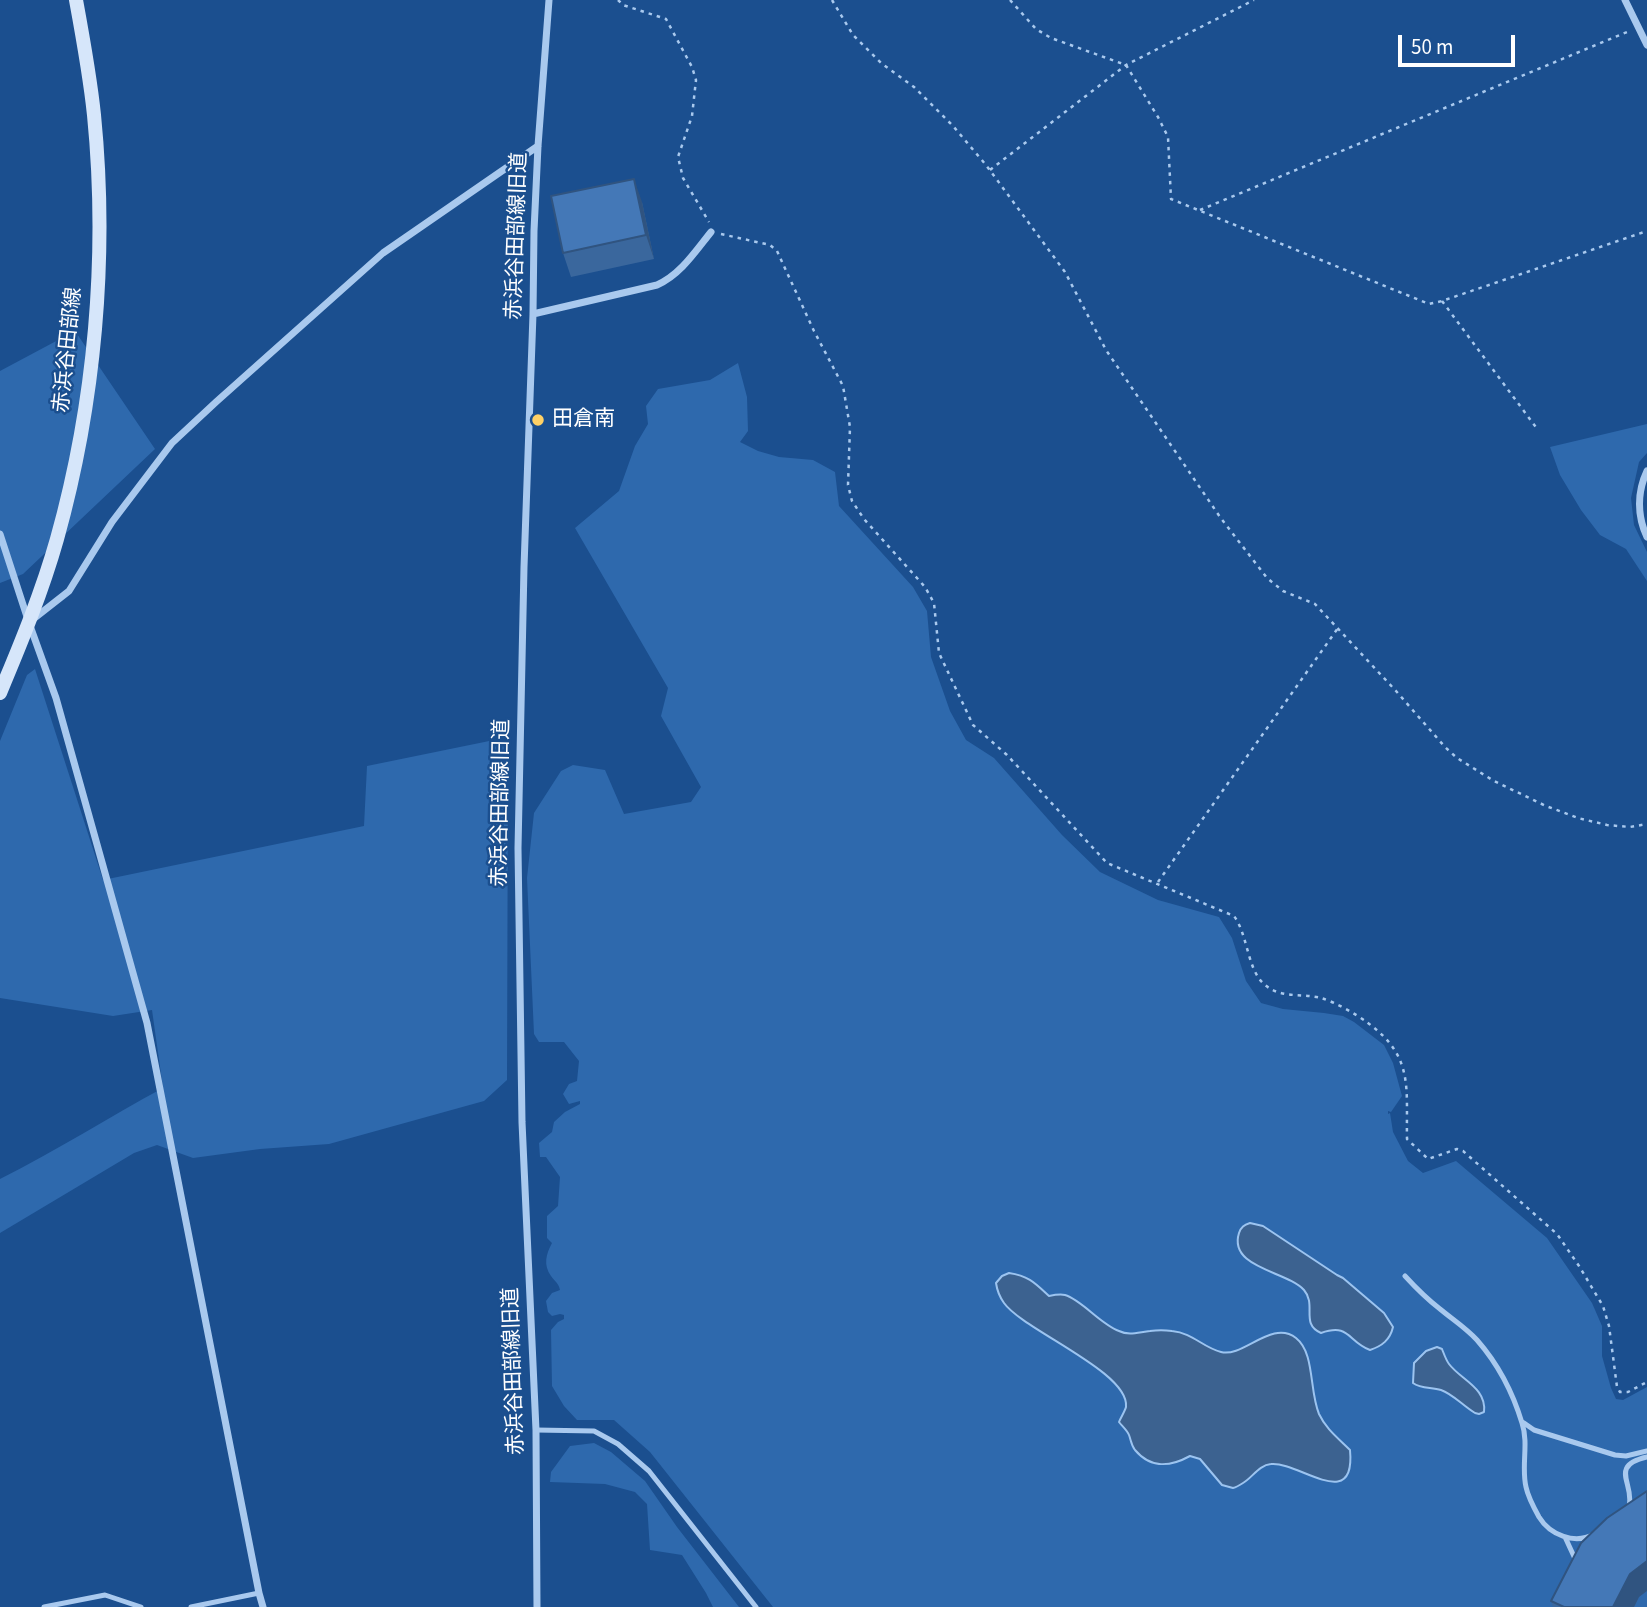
<!DOCTYPE html>
<meta charset="utf-8">
<style>
body{margin:0}
#map{position:relative;width:1647px;height:1607px;overflow:hidden;background:#1b4f8f;font-family:"Source Sans 3",sans-serif}
canvas{display:block}
.scale{position:absolute;left:1398px;top:35px;width:117px;height:32px;box-sizing:border-box;border:4px solid #fff;border-top:0;padding-left:9px;font-size:21px;line-height:24px;white-space:nowrap;color:#fff;-webkit-text-stroke:5px #1b4f8f;paint-order:stroke}
</style>
<div id="map">
<canvas width="1647" height="1607"></canvas>
<div class="scale">50 m</div>
</div>
<script>
const ctx = document.querySelector('canvas').getContext('2d');
ctx.lineJoin = 'round';
function fillPath(path, color) {
  ctx.fillStyle = color;
  ctx.fill(path, 'evenodd');
}
function trace(path, color, width, dash) {
  ctx.strokeStyle = color;
  ctx.lineWidth = width;
  ctx.lineCap = dash ? 'butt' : 'round';
  ctx.setLineDash(dash || []);
  ctx.stroke(path);
}
function drawText(font, color, halo, rows, align = 'center') {
  ctx.font = font + ' "Source Sans 3","Noto Sans JP",sans-serif';
  ctx.lineWidth = 5;
  ctx.setLineDash([]);
  ctx.textBaseline = 'middle';
  ctx.strokeStyle = halo;
  ctx.fillStyle = color;
  for (const [text, x, y, turn = 0] of rows) {
    ctx.save();
    ctx.translate(x, y);
    ctx.rotate((+turn || 0) * Math.PI / 180);
    ctx.textAlign = isNaN(turn) ? turn : align;
    if (halo) ctx.strokeText(text, 0, 0);
    ctx.fillText(text, 0, 0);
    ctx.restore();
  }
}
const green = new Path2D(`
 M75,331l80,118 -132,125 -23,9v-212z
 M738,363l9,34 1,34 -8,11 18,9 21,6 34,3 22,12 4,34 74,81 14,24 4,46 19,54 16,29 28,18 68,77 38,37 58,28 61,17 13,21 14,43 15,22 22,6 41,4 19,3 11,6 30,23 9,18 9,33 -11,16 -3,-1v3l2,-1 3,19 15,29 15,12 33,-12 91,77 45,65 10,23v30l9,32 5,11 7,1 24,-13v220h-874l-123,-155 -36,-32h-37l-13,-14 -12,-20 -1,-56 7,-8 6,-3v-4l-4,-1 -8,2 -4,-4 -2,-11 6,-8 8,-3c-2,-8 -5,-8 -9,-14 -8,-11 -5,-22 1,-33l-5,-5v-22l11,-10 2,-29 -14,-20h-6l-1,-14 13,-11 2,-10 11,-10 15,-8v-3l-11,3 -6,-10 6,-10 8,-3 2,-20 -15,-19h-25l-5,-8 -7,-156 7,-65 27,-42 12,-6 32,5 19,44 67,-12 10,-15 -40,-71 7,-28 -93,-160 44,-37 16,-45 13,-22 -2,-18 12,-17 52,-9z
 M1647,424v29l-8,9 -8,36 3,27 13,27v29l-21,-32 -26,-14 -19,-25 -21,-35 -10,-28z
 M35,669l68,211 261,-54 3,-60 132,-27 9,10 -1,331 -23,21 -155,43 -69,5 -67,9 -36,-13 -23,8 -134,80v-54c56,-28 109,-62 163,-91l-11,-78 -39,6 -113,-18v-257l27,-66z
 M594,1443l17,9 34,29 32,46 62,80h-26l-7,-14 -24,-38 -32,-5 -3,-46 -12,-12 -30,-8 -55,-2 1,-10 19,-26z`);
const water = new Path2D(`
 M1250,1223l13,3 74,49 6,3 41,35 9,14c-3,13 -11,19 -23,23 -23,-9 -20,-27 -49,-17 -21,-9 -4,-28 -17,-43 -17,-19 -76,-22 -65,-57 2,-6 5,-8 11,-10z
 M1009,1273c20,3 26,10 40,23 5,-1 11,-2 16,-1 17,5 35,29 54,36 10,5 20,1 31,0 7,-1 15,-1 22,0 21,2 30,16 49,21 22,6 51,-33 75,-14 19,15 13,52 23,76 7,15 19,24 31,36 6,64 -52,11 -79,14 -12,1 -19,14 -28,19 -3,2 -6,4 -10,5l-11,-3 -22,-26 -10,-3c-20,11 -39,13 -55,-6 -4,-5 -4,-10 -6,-15 -2,-5 -7,-9 -10,-13 2,-5 6,-11 7,-15 4,-35 -103,-77 -122,-104 -5,-7 -7,-13 -8,-20l6,-7z
 M1437,1347l5,2c2,5 4,11 7,15 12,16 38,24 35,48l-5,2 -4,-1c-12,-7 -22,-19 -34,-23 -10,-3 -20,-1 -28,-7l1,-20 12,-12z`);
const path = new Path2D(`
 M618,0l5,5 43,14 26,48 4,13 -4,36 -14,41 5,21 26,44
 M832,0l21,35 28,28 33,24 39,39 33,39 79,107 41,78 114,167 47,61 16,13 32,13 81,87 49,56 12,11 37,23 52,25 32,12 29,7 23,2 17,-3
 M1010,0l26,29 15,9 75,27 32,52 10,20 3,62 258,105 13,-3 205,-70
 M990,170l136,-105 128,-65
 M1200,210l427,-178
 M721,234l49,11 7,6 37,80 29,55 7,41 -2,58 4,16 12,18 61,68 9,16 5,50 34,72 34,30 100,108 127,53c14,19 13,53 30,68 16,15 38,9 57,14 14,4 35,16 47,25 46,34 38,64 39,116l21,20 29,-10 6,2 94,83 22,32 24,40 6,20 8,61 3,5h8l19,-10
 M1442,301l96,129
 M1158,882l180,-254`);
const service = new Path2D(`
 M1405,1276c11,12 22,23 35,33 12,10 26,19 37,31 21,24 36,53 45,83 7,21 -1,43 4,64 2,10 8,21 13,30 11,18 36,28 55,17
 M1524,1423l10,7 81,25 11,1 21,-5
 M536,1430l58,1 24,13 31,27 107,136
 M1629,1506c6,-22 -21,-40 18,-49
 M1565,1537l12,26
 M44,1607l61,-12 36,12
 M191,1607l68,-14`);
const minor = new Path2D(`
 M1625,0l22,45
 M533,314l124,-29c23,-10 38,-33 54,-53
 M1647,471c-10,21 -10,45 0,66
 M0,534l29,89 27,75 91,325 112,570 4,14
 M32,620l37,-29 43,-69 60,-79 44,-41 167,-149 155,-107
 M537,1607l-1,-177 -14,-308 -4,-274 6,-281 9,-253 1,-83 4,-85 11,-146`);
const secondary = new Path2D(`
 M0,693c21,-50 42,-101 57,-154 38,-136 51,-283 37,-424 -4,-39 -11,-77 -18,-115`);
const wall = new Path2D(`
 M642,202l12,57 -83,18 -8,-24z
 M1639,1597l-5,10h-81l-2,-6z`);
const shadedWall = new Path2D(`
 M634,179l8,23 12,57 -8,-24z
 M1647,1561v30l-8,6 -5,10h-21l17,-33z`);
const building = new Path2D(`
 M634,179l12,56 -83,18 -12,-57z
 M1647,1491v70l-17,13 -17,33h-49l-13,-6 30,-58 26,-25z`);
const markers = [
 [538,420,7,"#ffd166"]
];
const streetNames = [
 ["赤浜谷田部線旧道",518,236,-88],
 ["赤浜谷田部線",69,350,-84],
 ["赤浜谷田部線旧道",502,803,-89],
 ["赤浜谷田部線旧道",515,1371,-92]
];
const poiNames = [
 ["田倉南",552,420]
];
fillPath(green, '#2e69ad');
fillPath(water, '#3c6290');
trace(water, '#9cc4f0', 2);
trace(path, '#a9c9ee', 2.5, [3.5, 5]);
trace(service, '#a9c9ee', 5);
trace(minor, '#a9c9ee', 7);
trace(secondary, '#d6e6fa', 14);
fillPath(wall, '#3a679d');
fillPath(shadedWall, '#305480');
fillPath(building, '#4478b7');
trace(building, '#305480', 2);
for (const [x, y, r, color] of markers) {
  const dot = new Path2D();
  dot.arc(x, y, r, 0, 2 * Math.PI);
  ctx.fillStyle = color;
  ctx.fill(dot);
  trace(dot, '#1b4f8f', 2.5);
}
drawText('21px', '#fff', '#1b4f8f', streetNames);
drawText('21px', '#fff', '#1b4f8f', poiNames, 'left');
</script>
